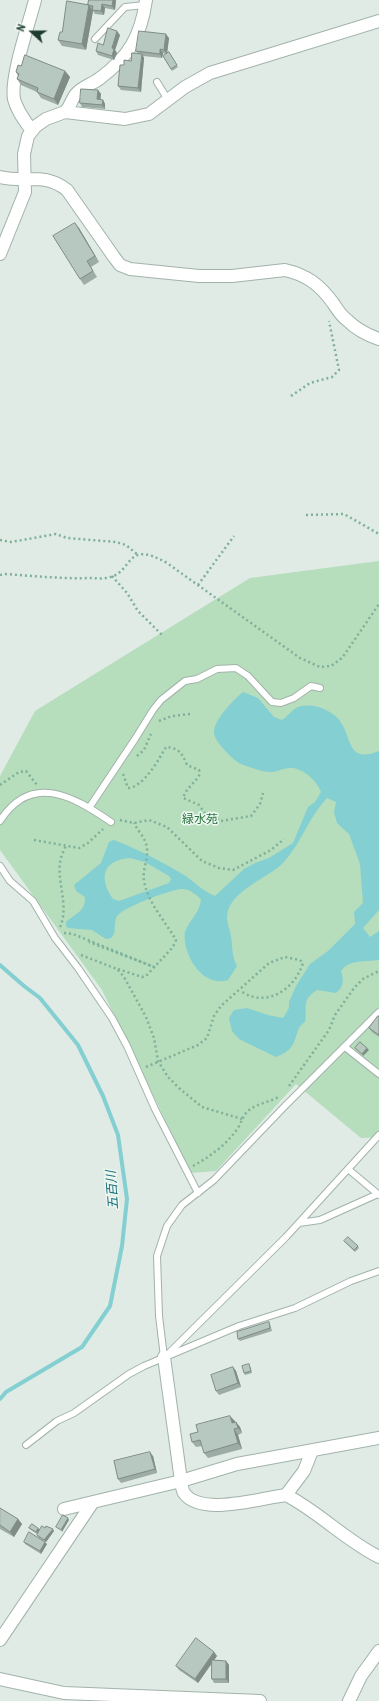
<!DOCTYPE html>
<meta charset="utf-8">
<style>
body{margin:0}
#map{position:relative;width:379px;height:1701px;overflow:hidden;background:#dfebe4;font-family:"Archivo Narrow",sans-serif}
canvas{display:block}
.north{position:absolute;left:12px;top:12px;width:40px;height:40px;-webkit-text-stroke:3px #eff7f2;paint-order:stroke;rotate:291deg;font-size:11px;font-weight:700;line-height:16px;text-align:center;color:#1f3b30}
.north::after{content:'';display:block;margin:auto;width:14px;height:18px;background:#1f3b30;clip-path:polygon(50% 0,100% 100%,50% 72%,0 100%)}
</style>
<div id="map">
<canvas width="379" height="1701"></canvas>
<div class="north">N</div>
</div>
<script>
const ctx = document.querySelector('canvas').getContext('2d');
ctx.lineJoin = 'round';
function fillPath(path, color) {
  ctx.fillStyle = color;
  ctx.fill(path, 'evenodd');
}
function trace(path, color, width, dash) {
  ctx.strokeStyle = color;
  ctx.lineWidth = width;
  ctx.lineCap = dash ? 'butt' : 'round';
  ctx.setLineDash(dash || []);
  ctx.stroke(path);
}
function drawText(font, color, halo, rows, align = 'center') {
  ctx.font = font + ' "Archivo Narrow","Noto Sans JP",sans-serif';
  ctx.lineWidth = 3;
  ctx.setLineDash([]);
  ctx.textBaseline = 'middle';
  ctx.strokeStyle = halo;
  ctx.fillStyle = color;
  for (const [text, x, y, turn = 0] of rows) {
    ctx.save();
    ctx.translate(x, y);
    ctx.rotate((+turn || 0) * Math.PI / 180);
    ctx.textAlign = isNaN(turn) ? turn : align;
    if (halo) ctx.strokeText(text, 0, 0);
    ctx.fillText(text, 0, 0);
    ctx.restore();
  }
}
const green = new Path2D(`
 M379,561v576l-18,1 -65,-54 -80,87 -25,2 -89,-183 -102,-140v-74l35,-65 215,-133z`);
const water = new Path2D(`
 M243,692l15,6 16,19 8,3c5,-3 9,-9 14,-12 15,-7 38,2 46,16 10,18 7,39 37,27v159l-16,18 7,9 9,-6v29c-13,2 -30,-1 -38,11 3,10 3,15 -5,22l-19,-3c-17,11 -9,17 -12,32 -14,8 -2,25 -29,35l-37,-18 -7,-8 -3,-13 5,-8 13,-2 21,7 15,3 6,-10v-6l7,-16 14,-22 18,-13 27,-27 -1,-12 9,-9 -3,-39 -11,-30 -12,-11 -3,-11 2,-10 -9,-4c-18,19 -26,45 -43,64 -16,17 -57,29 -57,56 0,6 3,12 4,18 2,12 0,18 6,30l-9,14c-23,7 -40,-18 -43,-38 0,-3 -1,-7 0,-10 4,-12 15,-19 16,-33 -6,-5 -11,-10 -19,-10 -13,1 -55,17 -64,26 -6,7 0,17 -7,23l-5,1 -14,-9 -24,-2 -2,-2v-4c9,-8 20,-11 19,-25l-9,-6 -2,-6 27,-22 8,-21 5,-2c25,10 47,21 70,35 11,7 18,16 31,21l29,-27 11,-6 14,-5 24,-15 15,-36 7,-5 6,-10c-4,-11 -17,-23 -29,-24 -8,-1 -16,5 -24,4 -8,-1 -19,-5 -27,-8 -7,-3 -27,-23 -27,-31 -1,-12 20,-34 29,-41zM130,858l15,4 24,14 2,3 -2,4 -50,18 -6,-2c-15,-21 -10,-39 17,-41z`);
const stream = new Path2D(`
 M0,965l24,21 16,12 38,47 25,51 15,39 9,64 -5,47 -12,60 -28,41 -76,45 -6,7`);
const path = new Path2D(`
 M291,396l19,-13 22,-6 7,-7 -10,-49
 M306,515l38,-1 35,20
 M0,540l11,2 45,-8 11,4 49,4 10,3 12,10
 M0,575l5,-1c29,2 57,5 86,4 5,0 10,1 15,0 29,-4 17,-40 61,-15l133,95 20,9 11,-1 11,-8 37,-54
 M112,576l15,17 11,18 24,24
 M198,585l36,-49
 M159,721l13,-5 19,-2
 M137,756l7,-6 7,-16
 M123,774l5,14c16,-1 31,-29 38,-41 13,1 16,6 21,18l12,5 1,4c-5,9 -13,13 -17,24l16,7 8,11 14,5 30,-5 9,-12 3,-11
 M0,785l19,-13 7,-1 11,14
 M120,820l14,3 15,-3 18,7 35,34 17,7 14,2 38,-20 13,-11
 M34,840l45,8 9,-5 15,-14
 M60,927c10,-22 -5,-48 1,-69 1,-4 3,-8 5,-12
 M64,933l9,1 81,33 -65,-25
 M81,955l36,14 7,8 22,40 8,21 4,23 10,16 11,11 23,19 40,12
 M118,969l24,8 4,-1 27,-29 3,-7c-11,-19 -28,-37 -32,-59 -2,-13 6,-25 2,-37 -2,-8 -9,-14 -12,-21
 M146,1067l52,-22 9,-7 7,-22 7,-10 48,-43 16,-6 15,3 3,3c-6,20 -26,39 -49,34 -5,-1 -10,-4 -14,-6
 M289,1086l40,-56 6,-15 19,-27 9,-9 16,-8
 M193,1166c18,-10 33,-21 45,-38 4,-7 5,-13 11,-18 9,-7 22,-8 31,-14`);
const lane = new Path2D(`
 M95,39l30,-32 20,-2
 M157,82l11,18
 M89,808l46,-69 18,-29 8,-10 24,-19 12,-2 20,-10 19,-1 12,8 24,26 9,1 13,-5 17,-12 9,2
 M0,821c31,-49 73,-25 111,1
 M0,866l10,15 23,20 22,37 23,30 34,50 15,28 28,63 43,84
 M345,1047l34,27
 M348,1169l31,26
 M299,1223l21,-3 58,-26
 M167,1355l119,-118 93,-102
 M164,1357l-5,-41 -2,-60 10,-30 15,-21 32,-25 70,-73 95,-95
 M26,1445l31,-24 17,-8 55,-39 15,-8 95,-40 56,-18 56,-27 28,-10`);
const street = new Path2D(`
 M65,112c6,-6 6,-12 11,-18 6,-7 16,-10 23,-15 30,-22 42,-43 47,-79
 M32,131c-7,-10 -15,-20 -18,-32 -4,-22 15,-75 21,-99
 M0,177c26,6 44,-5 67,13l47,67 6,8 10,4 69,7h33l53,-6c22,5 35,15 48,33 4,6 8,13 14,17 9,9 20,15 32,19
 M0,254l25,-62 -1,-38 4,-18 8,-10 10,-7 19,-7 60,7 24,-5 36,-27 25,-14 169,-52
 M164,1357l17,124c1,4 1,9 3,12 17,24 77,5 102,2 33,17 59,45 93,62
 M286,1495l18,-24 8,-20
 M64,1509l29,-7
 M0,1640l93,-138 88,-21 56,-17 142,-26
 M0,1679l64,14 196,8
 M349,1701l12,-25 18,-25`);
const wall = new Path2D(`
 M89,0h27l-1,10 -10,-2 -1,7 -9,-1 -2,-3 -7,39 -24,-4 -4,-6 4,-8 26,-27z
 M120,35l-5,15 2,3 -3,7 -16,-5 -2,-4 7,-6z
 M169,38l-2,15 2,-1 9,15 -6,4 -9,-15 3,-2 -3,-1 -1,5 -19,-2 1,2 -3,34 -20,-2 -3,-4 6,-21 7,-4 7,-7 -2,-3z
 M21,66l44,5 5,6 -12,28 -17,-7 -4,-6 -16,-7 -4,-6 1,-3 -2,-4z
 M98,90l3,4 -1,6h3l2,4v5l-23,-2 -2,-4z
 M79,228l20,34 -8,5 6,10 -13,8 -4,-6z
 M379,1016v21l-7,-5 -3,-4z
 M344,1241l14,5 1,2 -4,4z
 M269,1322l1,2 2,7 -32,10 -2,-2z
 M249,1364l1,2 2,7 -7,2 -1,-2z
 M233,1367l3,4 5,16 -22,8 -3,-4z
 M235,1421v1h1l4,5 2,6 -4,2 4,14 -34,9 -4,-5 -2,-7 -6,1 -4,-5 6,-10z
 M153,1456l4,17 -36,10 -3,-4z
 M0,1508l18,11 4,5 -8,13 -14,-8z
 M32,1524l5,10 -6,-4 -2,-2z
 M54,1531l-8,11 -8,-5 -1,-2z
 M24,1542l23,2 -6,10 -16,-10z
 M214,1652l3,4 -3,4 12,1 3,4v18h-15l-2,-4v-16l-14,20 -19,-13 -3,-4z`);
const shadedWall = new Path2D(`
 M113,0h3l-1,10 -3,-4z
 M102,4l3,4 -1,7 -3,-4z
 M89,5l4,6 -7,39 -4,-6z
 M117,31l3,4 -5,15 2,3 -3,7 -2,-4v-8z
 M166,34l3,4 -2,16 -3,-4z
 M160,49l3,4 -1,5 -2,-4z
 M142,54l2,4 -3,34 -3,-4z
 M65,71l5,6 -12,28 -4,-6z
 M98,90l3,4 -1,9 -3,-4z
 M103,100l2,4v5l-3,-4z
 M75,223l4,5 20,34 -4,-6z
 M367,1048l2,2 -6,6 -1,-2z
 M233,1367l3,4 5,16 -3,-4z
 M230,1416l5,5 1,7 -4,-5z
 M236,1422l4,5 2,6 -4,-5z
 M234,1429l4,6 4,14 -4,-6z
 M150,1452l3,4 4,17 -2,-4z
 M68,1518l1,2 -7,12 -1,-2z
 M18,1519l4,5 -8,13 -4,-5z
 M38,1528l2,2 -3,4 -1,-2z
 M53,1529l1,2 -8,11 -2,-2z
 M45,1542l2,2 -6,10 -1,-3z
 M214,1652l3,4 -19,27 -3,-4z
 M226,1661l3,4v18l-3,-4z`);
const building = new Path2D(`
 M89,0h24l-1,6 -10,-2 -1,7 -9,-1 1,-4 -5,-1z
 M67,1l22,4 -7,39 -24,-4 2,-8h2z
 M108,28l9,3 -5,17 2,1 -2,7 -16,-5 2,-8 5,2z
 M139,31l27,3 -2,16 -4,-1v5l-24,-3z
 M169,52l8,13 -6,4 -8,-13z
 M132,53l10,1 -4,34 -20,-2 2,-21h4v-5l7,1z
 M25,55l40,16 -11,28 -17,-7 1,-4 -21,-9 2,-5 -3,-2 2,-7 3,1z
 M81,89l17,1 -1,9 6,1 -1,5 -22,-2z
 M75,223l20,33 -8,5 6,10 -13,8 -27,-43z
 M378,1016h1v19l-10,-7z
 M360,1042l7,6 -5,6 -7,-6z
 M348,1237l10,9 -4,4 -10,-9z
 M269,1322l1,6 -32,11 -1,-7z
 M249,1364l2,7 -7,2 -2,-7z
 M233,1367l5,16 -22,8 -5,-16z
 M230,1416l2,7 4,-1 2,6 -4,1 4,14 -34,10 -4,-13 -8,2 -2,-8 8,-2 -2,-7z
 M150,1452l5,17 -37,10 -4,-18z
 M0,1508l18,11 -8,13 -10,-7z
 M63,1515l5,3 -7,12 -5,-3z
 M32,1524l6,4 -2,4 -7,-4z
 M42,1526l3,2 1,-2 7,3 -9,11 -7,-5z
 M29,1532l16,10 -5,9 -16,-9z
 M196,1638l18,14 -19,27 -19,-13z
 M212,1660l14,1v18h-14z`);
const parkNames = [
 ["緑水苑",200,820]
];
const waterNames = [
 ["五百川",113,1190,-94]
];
fillPath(green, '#b6ddbc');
fillPath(water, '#84cfd2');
trace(stream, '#84cfd2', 4);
trace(lane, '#a2b3aa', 8);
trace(street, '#a2b3aa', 14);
trace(path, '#7eb09a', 2.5, [2, 3]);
trace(lane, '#fff', 6);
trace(street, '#fff', 12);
fillPath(wall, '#9daca5');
fillPath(shadedWall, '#808c86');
fillPath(building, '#b7c8c0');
trace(building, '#808c86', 1);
drawText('12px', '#28733d', '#eff7f2', parkNames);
drawText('italic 13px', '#187379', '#eff7f2', waterNames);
</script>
